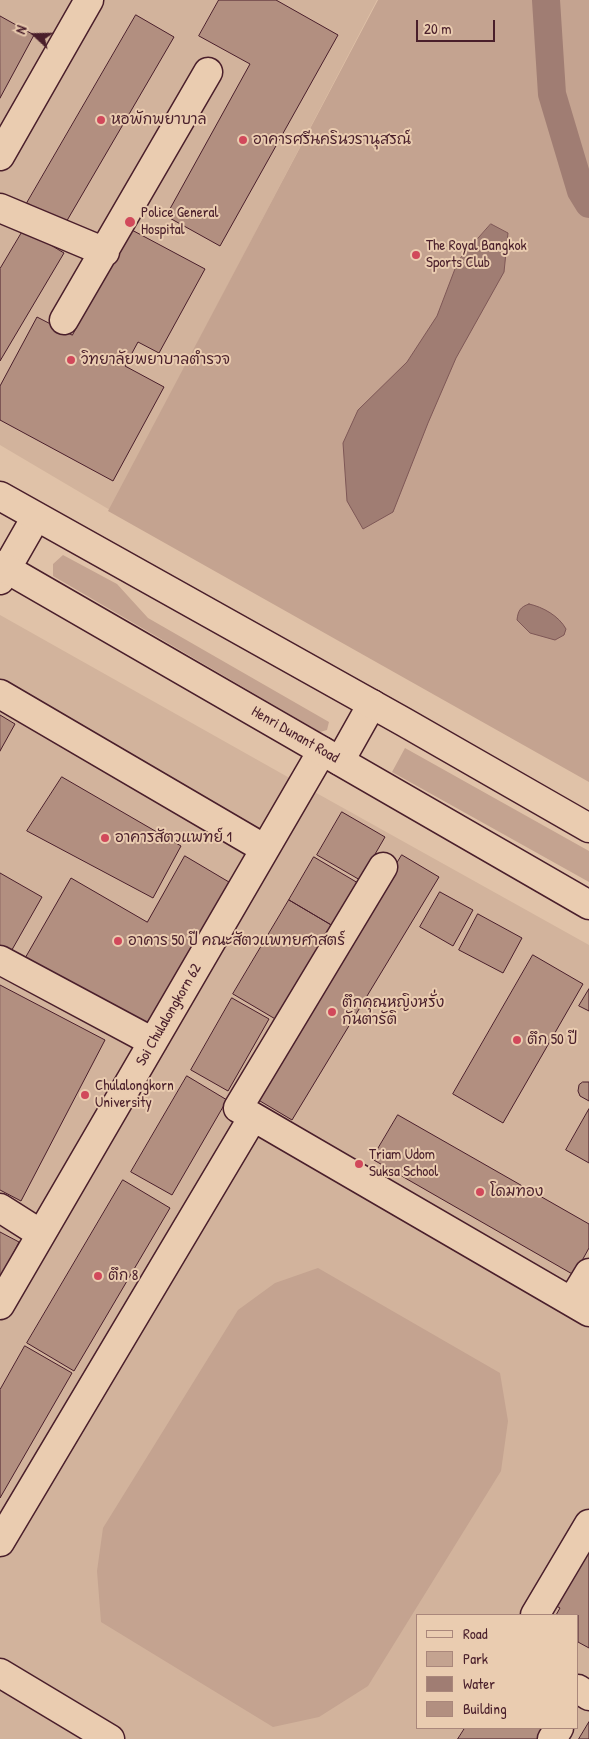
<!DOCTYPE html>
<meta charset="utf-8">
<style>
body{margin:0}
#map{position:relative;width:589px;height:1739px;overflow:hidden;background:#e0c2a8;font-family:"Patrick Hand",sans-serif}
canvas{display:block}
.legend{position:absolute;left:416px;top:1614px;width:162px;height:115px;box-sizing:border-box;background:#eaccb0;border:1px solid #aa877b;margin:0;padding:6px 9px;list-style:none;font-size:15px;color:#4a1f2b}
.legend li{display:flex;align-items:center;gap:10px;height:25px}
.legend b{width:25px;border:1px solid #aa877b}
.north{position:absolute;left:10px;top:10px;width:50px;height:50px;-webkit-text-stroke:4px #eaccb0;paint-order:stroke;rotate:291deg;font-size:14px;font-weight:700;line-height:20px;text-align:center;color:#4a1f2b}
.north::after{content:'';display:block;margin:auto;width:18px;height:22px;background:#4a1f2b;clip-path:polygon(50% 0,100% 100%,50% 72%,0 100%)}
.scale{position:absolute;left:416px;top:20px;width:79px;height:22px;box-sizing:border-box;border:2px solid #4a1f2b;border-top:0;padding-left:6px;font-size:15px;line-height:18px;white-space:nowrap;color:#4a1f2b;-webkit-text-stroke:4px #eaccb0;paint-order:stroke}
</style>
<div id="map">
<canvas width="589" height="1739"></canvas>
<ul class="legend">
<li><b style="height:6px;background:#eaccb0"></b>Road</li>
<li><b style="height:14px;background:#c4a390"></b>Park</li>
<li><b style="height:14px;background:#a07d73"></b>Water</li>
<li><b style="height:14px;background:#b28f80"></b>Building</li>
</ul>
<div class="north">N</div>
<div class="scale">20 m</div>
</div>
<script>
const ctx = document.querySelector('canvas').getContext('2d');
ctx.lineJoin = 'round';
function fillPath(path, color) {
  ctx.fillStyle = color;
  ctx.fill(path, 'evenodd');
}
function trace(path, color, width, dash) {
  ctx.strokeStyle = color;
  ctx.lineWidth = width;
  ctx.lineCap = dash ? 'butt' : 'round';
  ctx.setLineDash(dash || []);
  ctx.stroke(path);
}
function drawText(font, color, halo, rows, align = 'center') {
  ctx.font = font + ' "Patrick Hand","Playpen Sans Thai",sans-serif';
  ctx.lineWidth = 4;
  ctx.setLineDash([]);
  ctx.textBaseline = 'middle';
  ctx.strokeStyle = halo;
  ctx.fillStyle = color;
  for (const [text, x, y, turn = 0] of rows) {
    ctx.save();
    ctx.translate(x, y);
    ctx.rotate((+turn || 0) * Math.PI / 180);
    ctx.textAlign = isNaN(turn) ? turn : align;
    if (halo) ctx.strokeText(text, 0, 0);
    ctx.fillText(text, 0, 0);
    ctx.restore();
  }
}
const built = new Path2D(`
 M0,0h377l-267,510 -110,-65z
 M0,615l302,170 287,160v794h-589zM418,1615h160v113h-160z`);
const green = new Path2D(`
 M378,0h211v782l-481,-271z
 M63,555l54,29 31,34 181,104 -2,8 -7,2 -267,-156v-12z
 M405,748l184,103v31l-197,-110z
 M318,1268l182,105 8,48 -7,50 -133,215 -49,31 -46,10 -172,-105 -4,-51 6,-43 135,-218 37,-27z`);
const water = new Path2D(`
 M491,224l17,9 -4,39 -48,86 -28,65 -35,89 -30,17 -16,-28 -4,-58 15,-33 49,-48 30,-46 21,-55z
 M529,604c14,3 30,12 37,25l-2,6 -9,5 -25,-7 -13,-13c1,-9 3,-13 12,-16z`);
const canal = new Path2D(`
 M546,0l6,94 29,97 8,13`);
const building = new Path2D(`
 M219,0h57l62,35 -118,211 -54,-30 84,-152 -51,-28z
 M136,15l38,22 -109,187 -38,-21z
 M0,16l34,19 -34,63z
 M24,229l40,24 -64,108v-92z
 M130,229l75,40 -46,84 -21,-11 -13,24 39,21 -51,94 -113,-61v-34l37,-69 35,18z
 M0,715l15,9 -15,27z
 M62,777l119,69 -28,52 -126,-67z
 M342,812l43,25 -25,43 -43,-25z
 M402,855l37,22 -147,243 -37,-22z
 M185,856l49,29 -87,148 -123,-73 47,-82 76,44z
 M314,857l44,26 -25,43 -44,-26z
 M0,873l42,24 -33,58 -9,-5z
 M440,892l33,18 -20,36 -33,-19z
 M289,900l44,26 -56,94 -44,-26z
 M478,914l44,24 -19,35 -44,-23z
 M533,955l50,29 -80,139 -50,-29z
 M0,985l105,55 -84,161 -21,-11z
 M589,989v22l-10,-5z
 M232,998l37,21 -41,72 -37,-21z
 M187,1076l40,24 -55,95 -41,-23z
 M583,1082h6v19l-9,-5 -2,-5 1,-6z
 M589,1109v54l-23,-13z
 M398,1115l191,109v24l-15,27 -202,-116z
 M123,1180l47,28 -96,163 -47,-28z
 M0,1232l19,10 -19,38z
 M25,1346l47,27 -72,125v-108z
 M589,1538v110l-11,-6v-27h-22l4,-7 -9,-5z
 M589,1722v17h-10z
 M465,1728h84l-7,11h-84z`);
const minor = new Path2D(`
 M0,156l89,-156
 M0,208l105,44
 M64,320l144,-248
 M0,580l36,-63
 M0,694l265,155
 M340,761l32,-57
 M383,867l-145,241 351,204
 M0,960l153,82
 M0,1208l41,26
 M572,1301l17,-28
 M0,1305l322,-554
 M0,1542l253,-425
 M535,1615l54,-91
 M0,1673l110,66
 M578,1689l11,7
 M552,1739l7,-11`);
const major = new Path2D(`
 M0,496l404,226 185,106
 M0,565l589,340`);
const markers = [
 [101,120,5,"#d1495b"],
 [243,140,5,"#d1495b"],
 [130,222,6,"#d1495b"],
 [416,255,5,"#d1495b"],
 [71,360,5,"#d1495b"],
 [105,838,5,"#d1495b"],
 [118,941,5,"#d1495b"],
 [332,1012,5,"#d1495b"],
 [517,1040,5,"#d1495b"],
 [85,1095,5,"#d1495b"],
 [359,1164,5,"#d1495b"],
 [480,1192,5,"#d1495b"],
 [98,1276,5,"#d1495b"]
];
const poiNames = [
 ["หอพักพยาบาล",111,120],
 ["อาคารศรีนครินวรานุสรณ์",253,140],
 ["Police General",141,213],
 ["Hospital",141,230],
 ["The Royal Bangkok",426,246],
 ["Sports Club",426,263],
 ["วิทยาลัยพยาบาลตำรวจ",81,360],
 ["อาคารสัตวแพทย์ 1",115,838],
 ["อาคาร 50 ปี คณะสัตวแพทยศาสตร์",128,941],
 ["ตึกคุณหญิงหรั่ง",342,1003],
 ["กันตารัติ",342,1020],
 ["ตึก 50 ปี",527,1040],
 ["Chulalongkorn",95,1086],
 ["University",95,1103],
 ["Triam Udom",369,1155],
 ["Suksa School",369,1172],
 ["โดมทอง",490,1192],
 ["ตึก 8",108,1276]
];
const streetNames = [
 ["Henri Dunant Road",295,735,30],
 ["Soi Chulalongkorn 62",169,1015,-60]
];
fillPath(built, '#d2b39c');
fillPath(green, '#c4a390');
fillPath(water, '#a07d73');
trace(water, '#7e5756', 1);
trace(canal, '#a07d73', 28);
fillPath(building, '#b28f80');
trace(building, '#4a1f2b', 1);
trace(minor, '#4a1f2b', 31);
trace(major, '#4a1f2b', 31);
trace(minor, '#eaccb0', 28);
trace(major, '#eaccb0', 28);
for (const [x, y, r, color] of markers) {
  const dot = new Path2D();
  dot.arc(x, y, r, 0, 2 * Math.PI);
  ctx.fillStyle = color;
  ctx.fill(dot);
  trace(dot, '#eaccb0', 2);
}
drawText('15px', '#4a1f2b', '#eaccb0', poiNames, 'left');
drawText('15px', '#4a1f2b', '#eaccb0', streetNames);
</script>
